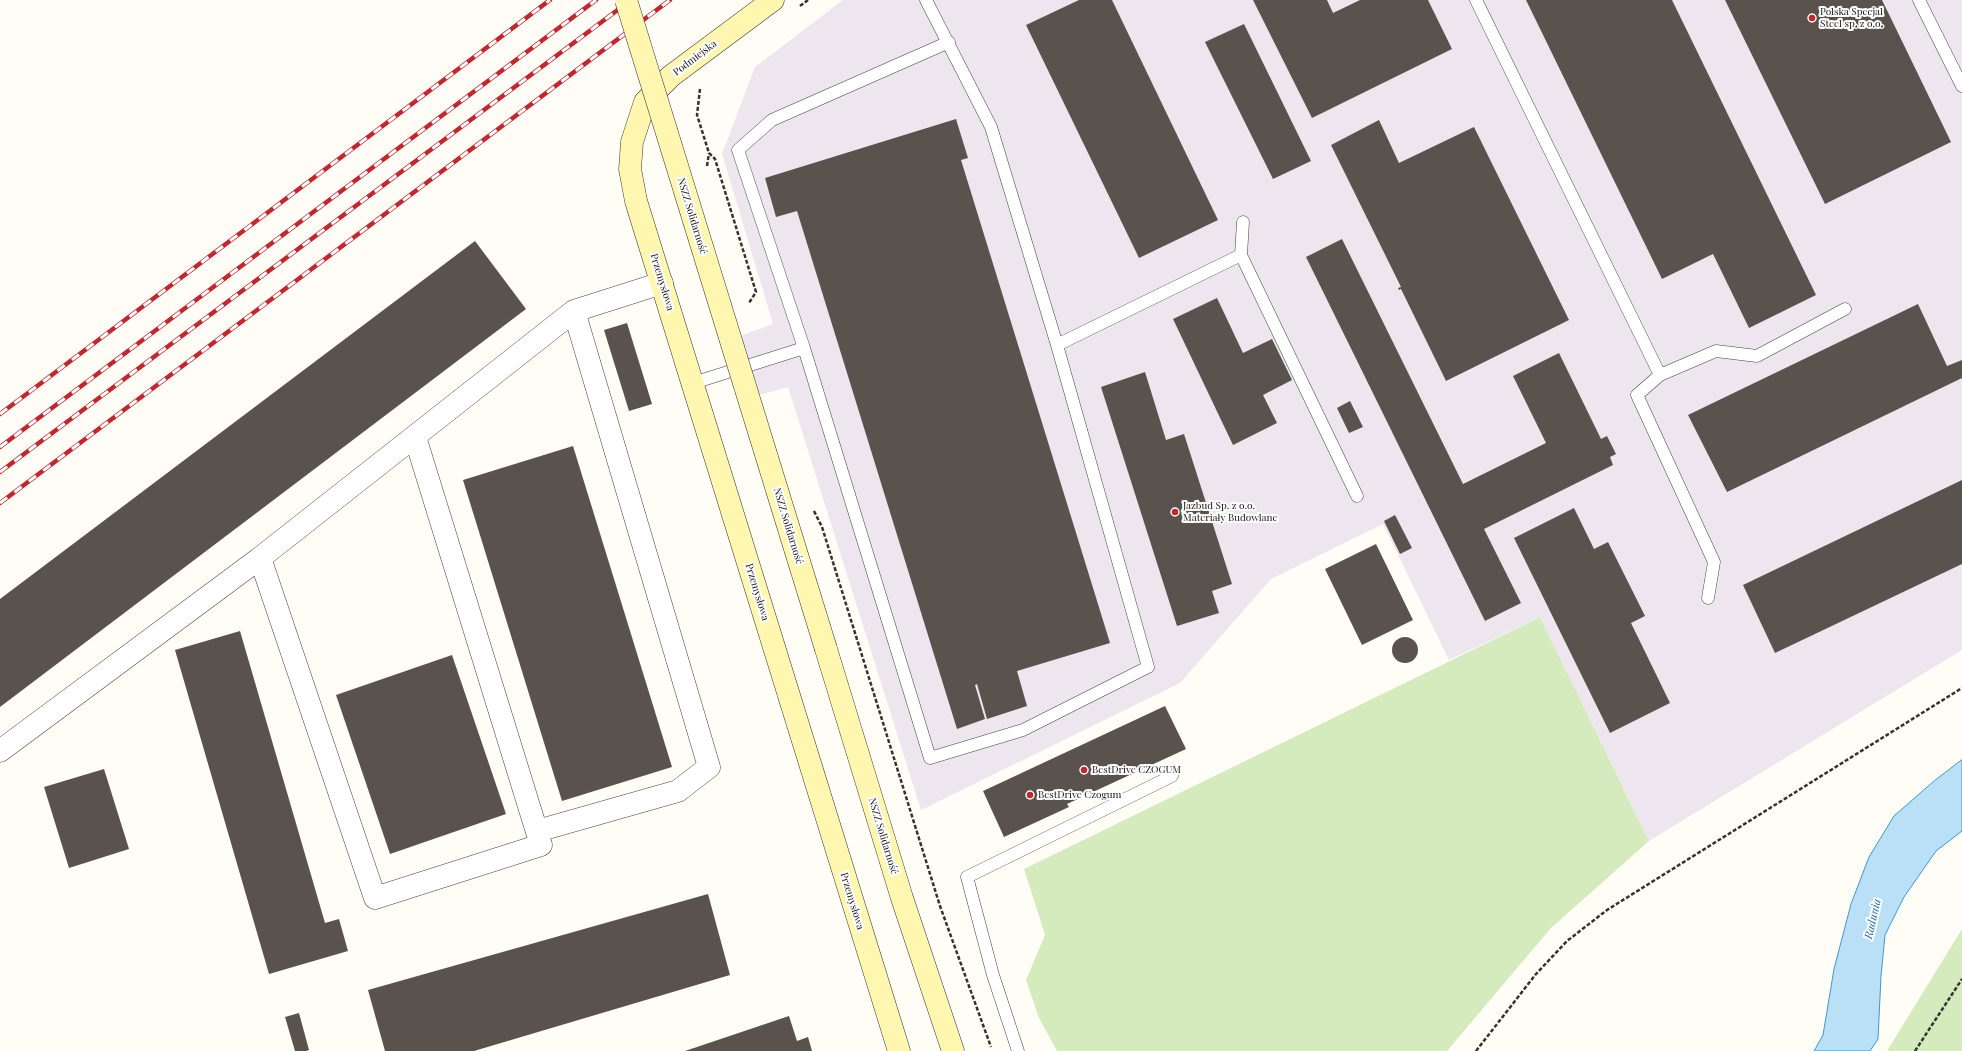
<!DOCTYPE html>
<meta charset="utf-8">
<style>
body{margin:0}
canvas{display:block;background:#fffdf5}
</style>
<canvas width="1962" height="1051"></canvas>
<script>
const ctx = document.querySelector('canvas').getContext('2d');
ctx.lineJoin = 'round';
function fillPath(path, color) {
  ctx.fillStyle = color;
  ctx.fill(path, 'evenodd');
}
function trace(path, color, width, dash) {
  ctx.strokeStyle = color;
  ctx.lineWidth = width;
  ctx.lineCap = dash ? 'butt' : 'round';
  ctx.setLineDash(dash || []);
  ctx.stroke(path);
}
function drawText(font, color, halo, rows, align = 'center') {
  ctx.font = font + ' "Playfair Display",serif';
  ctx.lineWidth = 4;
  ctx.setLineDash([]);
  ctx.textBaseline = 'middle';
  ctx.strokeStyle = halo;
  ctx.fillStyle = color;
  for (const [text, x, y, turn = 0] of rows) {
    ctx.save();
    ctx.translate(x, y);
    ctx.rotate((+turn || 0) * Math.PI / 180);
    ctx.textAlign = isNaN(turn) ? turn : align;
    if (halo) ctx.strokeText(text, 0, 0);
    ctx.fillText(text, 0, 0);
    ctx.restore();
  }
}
const industrial = new Path2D(`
 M843,0h1119v650l-313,191 -109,-224 -91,43 -66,-136 -112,55 -91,104 -259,127 -133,-423 -32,9 -19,-59 36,-13 -51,-170 33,-87z`);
const green = new Path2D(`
 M1540,617l109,224 -98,87 -104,123h-390l-18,-33 -13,-38 19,-45 -21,-66z
 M1962,929v122h-76h1z`);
const water = new Path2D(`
 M1962,760v71l-26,20 -32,46 -19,38 -4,41 -3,63 -8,12h-56l9,-16 11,-66 17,-65 18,-47 25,-41 40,-35z`);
const building = new Path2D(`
 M1079,0h33l106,220 -79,38 -113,-233z
 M1253,0h74l6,13 27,-13h68l24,49 -140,69z
 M1526,0h146l144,295 -67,33 -36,-74 -51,25z
 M1725,0h157l69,142 -126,62z
 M1244,24l67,137 -38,18 -68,-137z
 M956,119l12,39 -7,2 149,483 -93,28 10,35 -40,13 -10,-35 -2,1 10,34 -28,10 -160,-518 -21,6 -11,-39z
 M1379,120l20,43 75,-36 95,193 -123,61 -45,-92 -2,1 -1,-2 3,-1 -70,-142z
 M1342,239l121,245 83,-41 -33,-67 46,-23 42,86 6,-3 9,18 -6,3 3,8 -129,64 37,74 -36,18 -179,-364z
 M475,241l51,68 -526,398v-108z
 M1217,298l26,55 29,-14 20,41 -29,15 14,28 -44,22 -60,-126z
 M1918,304l29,62 15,-6v18l-235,114 -39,-77z
 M627,323l25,81 -23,7 -25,-81z
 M1145,372l21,68 18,-6 48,150 -20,7 7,22 -42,13 -76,-239z
 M1350,401l13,26 -14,6 -12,-25z
 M573,446l99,321 -110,34 -99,-321z
 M1962,480v84l-187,89 -32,-68z
 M1574,508l20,41 14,-7 37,74 -14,7 39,80 -60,30 -96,-195z
 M1395,515l17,33 -12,6 -16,-33z
 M1376,544l37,76 -51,25 -37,-76z
 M240,631l85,292 14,-4 9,32 -79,23 -94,-324z
 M1392 650a13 13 0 1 1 26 0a13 13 0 1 1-26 0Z
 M452,655l54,159 -116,40 -54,-159z
 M1165,706l21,43 -119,55 2,3 -65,30 -21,-46z
 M104,769l25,80 -60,19 -25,-81z
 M708,894l22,81 -256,76h-89l-17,-61z
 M299,1013l10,37 -3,1h-11l-10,-34z
 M789,1016l8,25 11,-4 4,14h-127z`);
const path = new Path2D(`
 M800,6l8,-6
 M700,89l-3,26 12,38 6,6 41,133 -7,11
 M707,166l2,-13
 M814,511l8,16 118,379 51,141
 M1476,1051l60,-77 31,-33 40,-31 355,-222
 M1915,1051l47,-72`);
const lane = new Path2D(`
 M926,0l65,127 66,218 91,322 -125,63 -93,28 -126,-410 -66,-198 34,-30 177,-78
 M1476,0l184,375
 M1919,0l43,86
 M1241,255l116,241
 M1057,345l184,-90 2,-33
 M693,383l111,-35
 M1708,598l6,-36 -77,-167 23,-20 56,-24 41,5 88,-47
 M1018,1051l-25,-76 -26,-98 205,-101`);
const street = new Path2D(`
 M260,558l115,340 166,-53 -126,-408
 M0,751l260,-193 314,-247 88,-28
 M537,831l141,-40 31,-24 -135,-456`);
const secondary = new Path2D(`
 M773,0l-102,76 -26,26 -13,40 -2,27 6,32 263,850
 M826,649l76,249 51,153`);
const rail = new Path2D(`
 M0,414l550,-414
 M0,447l596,-447
 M0,472l631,-472
 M0,503l670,-503`);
const secondaryBridge = new Path2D(`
 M626,0l200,649`);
const markers = [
 [1812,18,4,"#c4262e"],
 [1175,512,4,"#c4262e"],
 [1084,770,4,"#c4262e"],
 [1030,795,4,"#c4262e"]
];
const poiNames = [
 ["Polska Specjal",1820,12],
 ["Steel sp. z o.o.",1820,24],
 ["Jazbud Sp. z o.o.",1183,506],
 ["Materiały Budowlane",1183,518],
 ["BestDrive CZOGUM",1092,770],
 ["BestDrive Czogum",1038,795]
];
const streetNames = [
 ["Podmiejska",695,58,-37],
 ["NSZZ Solidarność",692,216,73],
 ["Przemysłowa",662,282,73],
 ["NSZZ Solidarność",788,526,73],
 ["Przemysłowa",757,592,73],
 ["NSZZ Solidarność",883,836,73],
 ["Przemysłowa",852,901,73]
];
const waterNames = [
 ["Radunia",1873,919,-77]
];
fillPath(industrial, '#eee6ef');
fillPath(green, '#d5ebbd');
fillPath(water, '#b9e0f7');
trace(water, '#3f96cf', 1);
fillPath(building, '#5a524d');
trace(lane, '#444', 13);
trace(street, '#444', 23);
trace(secondary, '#333', 23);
trace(path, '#333', 2.5, [4, 2]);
trace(lane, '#fff', 12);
trace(street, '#fff', 22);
trace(secondary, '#fff6b0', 22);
trace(rail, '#c4262e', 4.5);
trace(rail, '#fff', 3, [9]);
trace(secondaryBridge, '#333', 23, []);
trace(secondaryBridge, '#fff6b0', 22);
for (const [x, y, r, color] of markers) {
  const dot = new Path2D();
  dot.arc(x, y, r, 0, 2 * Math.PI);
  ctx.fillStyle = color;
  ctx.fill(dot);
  trace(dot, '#fff', 1.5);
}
drawText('10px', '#111', '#fff', poiNames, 'left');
drawText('10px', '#111', '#fff', streetNames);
drawText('italic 11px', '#1768a6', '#fff', waterNames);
</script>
